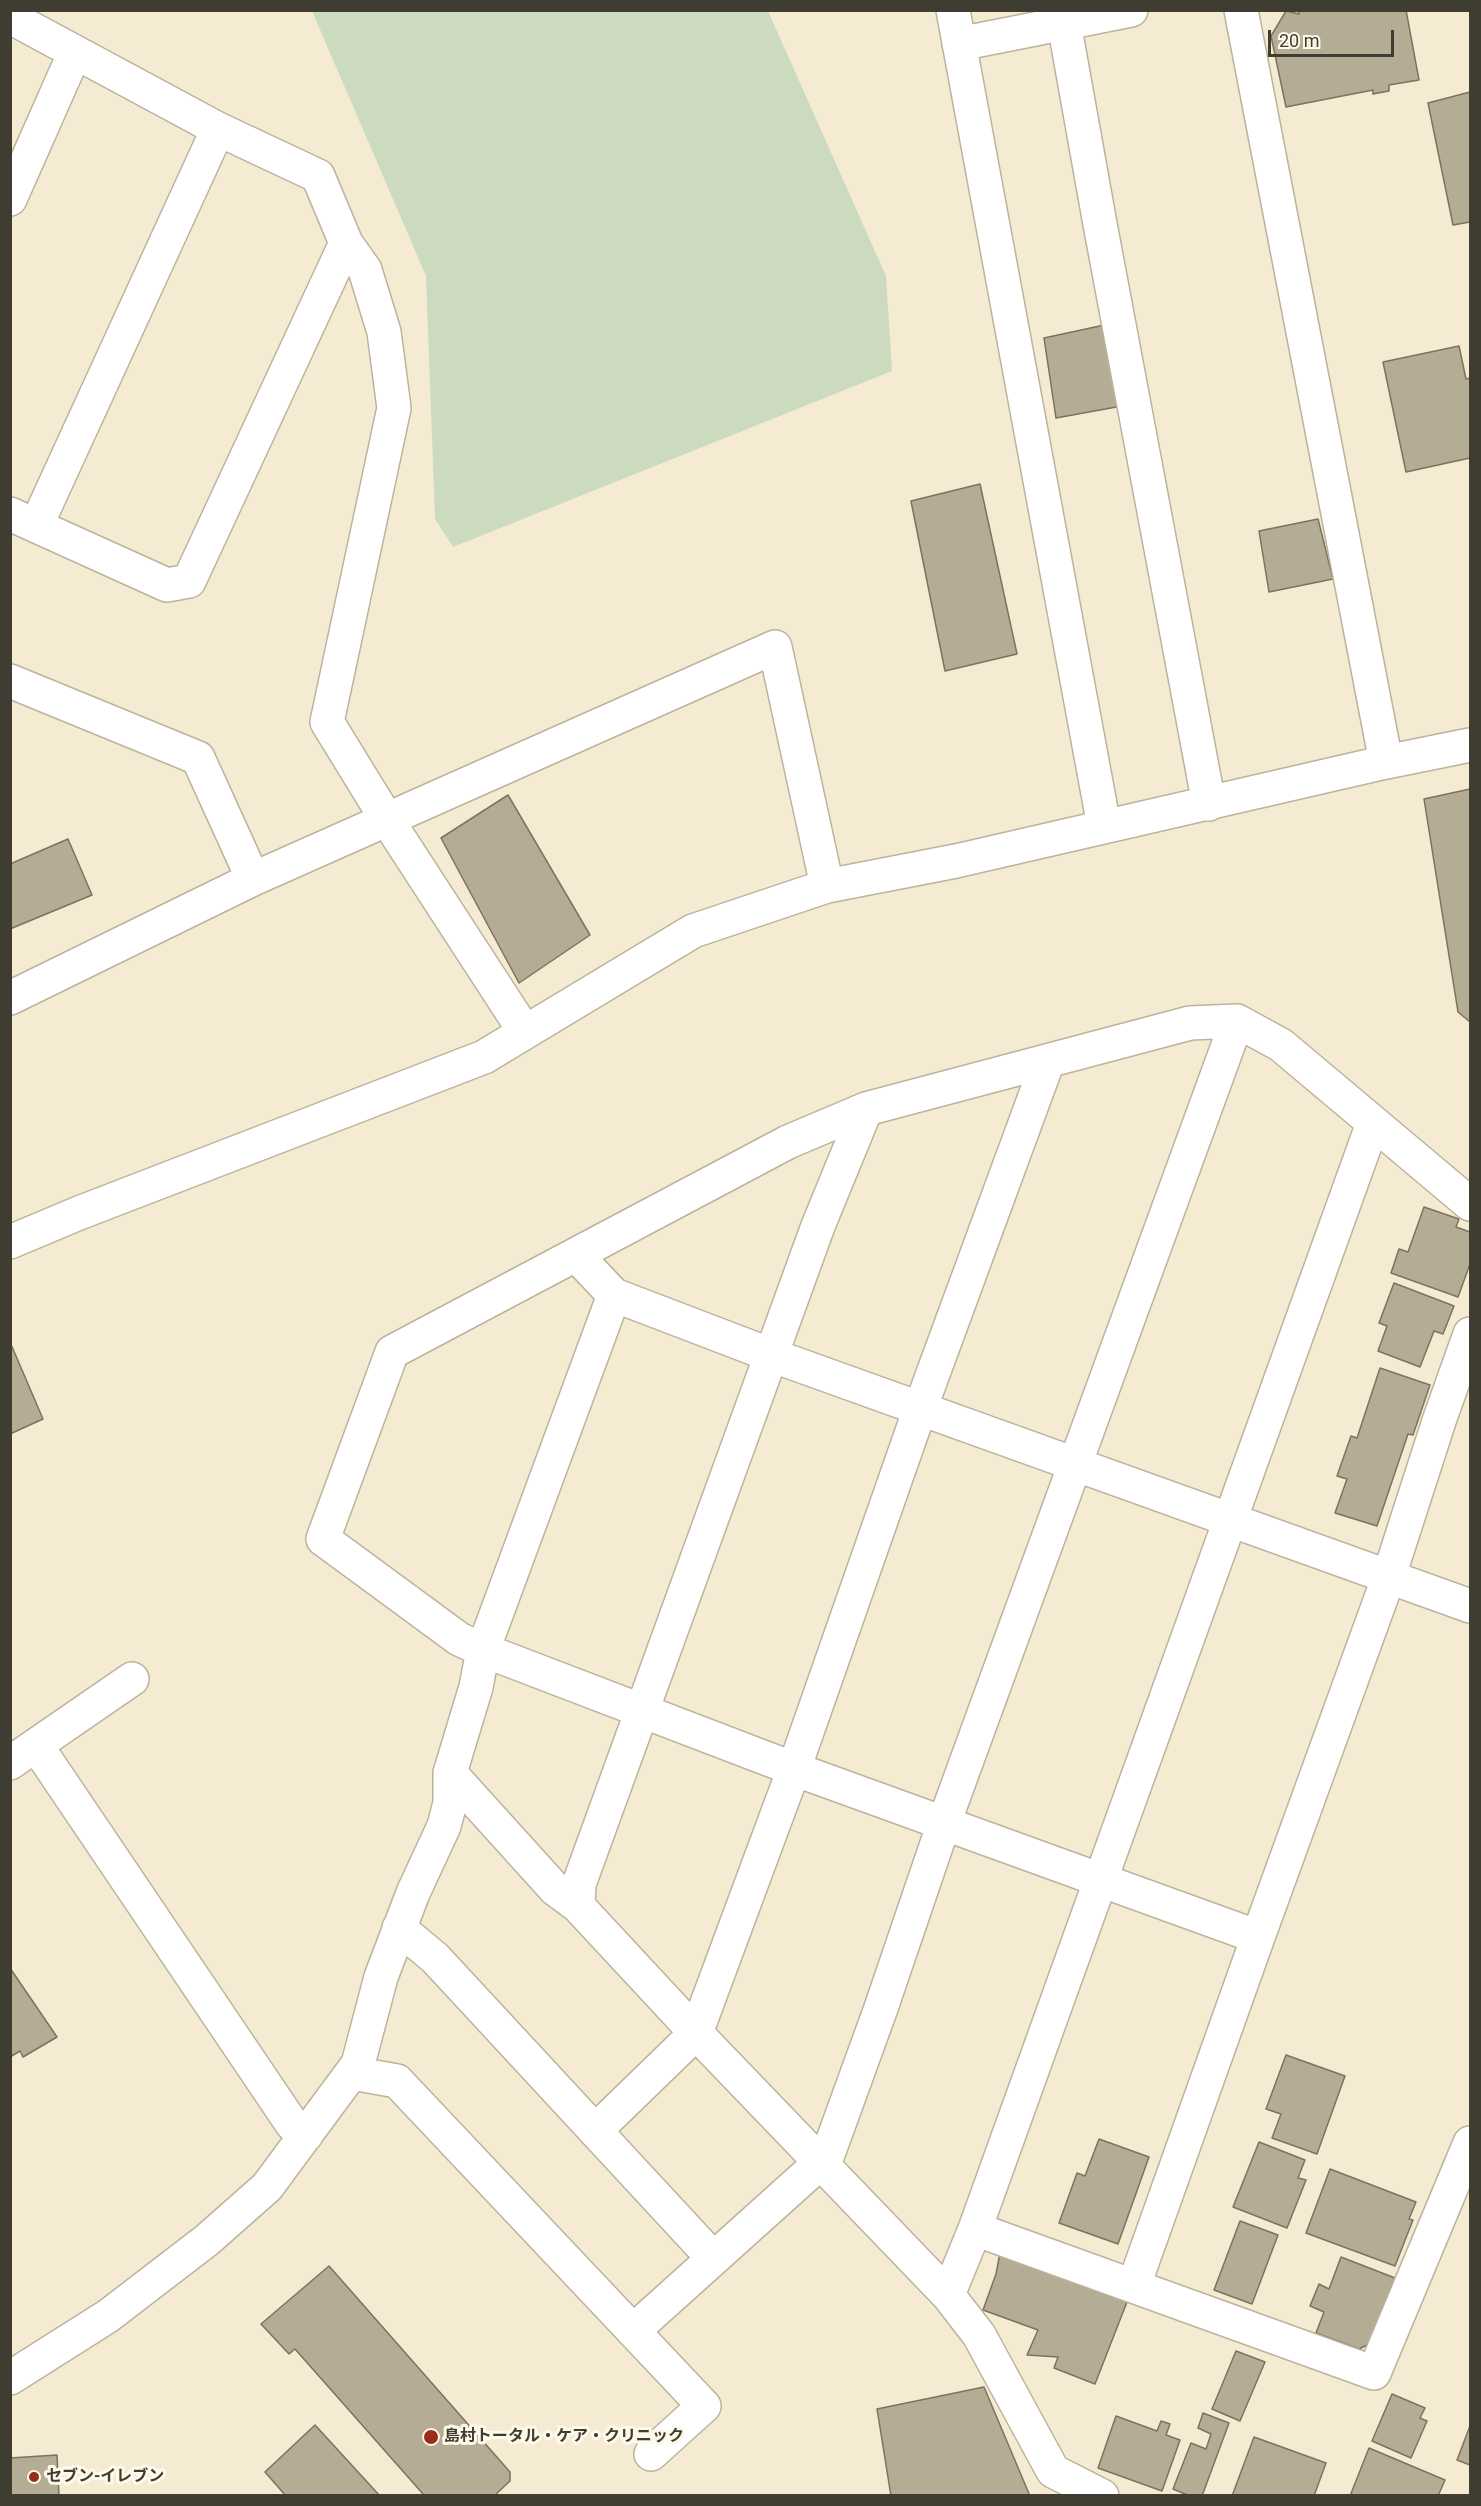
<!DOCTYPE html>
<meta charset="utf-8">
<style>
body{margin:0}
#map{position:relative;width:1481px;height:2506px;overflow:hidden;background:#f5ebd3;font-family:Roboto,sans-serif}
canvas{display:block}
.frame{position:absolute;inset:0;border:12px solid #3f3c32;pointer-events:none}
.scale{position:absolute;left:1268px;top:30px;width:126px;height:27px;box-sizing:border-box;border:3px solid #3f3c32;border-top:0;padding-left:8px;font-size:18px;line-height:21px;white-space:nowrap;color:#3f3c32;-webkit-text-stroke:4px #fff9ea;paint-order:stroke}
</style>
<div id="map">
<canvas width="1481" height="2506"></canvas>
<div class="frame"></div>
<div class="scale">20 m</div>
</div>
<script>
const ctx = document.querySelector('canvas').getContext('2d');
ctx.lineJoin = 'round';
function fillPath(path, color) {
  ctx.fillStyle = color;
  ctx.fill(path, 'evenodd');
}
function trace(path, color, width, dash) {
  ctx.strokeStyle = color;
  ctx.lineWidth = width;
  ctx.lineCap = dash ? 'butt' : 'round';
  ctx.setLineDash(dash || []);
  ctx.stroke(path);
}
function drawText(font, color, halo, rows, align = 'center') {
  ctx.font = font + ' Roboto,"Noto Sans JP",sans-serif';
  ctx.lineWidth = 6;
  ctx.setLineDash([]);
  ctx.textBaseline = 'middle';
  ctx.strokeStyle = halo;
  ctx.fillStyle = color;
  for (const [text, x, y, turn = 0] of rows) {
    ctx.save();
    ctx.translate(x, y);
    ctx.rotate((+turn || 0) * Math.PI / 180);
    ctx.textAlign = isNaN(turn) ? turn : align;
    if (halo) ctx.strokeText(text, 0, 0);
    ctx.fillText(text, 0, 0);
    ctx.restore();
  }
}
const green = new Path2D(`
 M312,11h456l118,265 6,95 -439,176 -18,-28 -9,-243z`);
const building = new Path2D(`
 M1299,10h107l13,70 -30,5v6l-16,3v-4l-87,17 -15,-71 15,-25 13,3z
 M1470,92v130l-17,3 -25,-122z
 M1109,324l13,82 -66,12 -12,-80z
 M1459,346l7,33 4,-1v80l-64,14 -23,-110z
 M980,484l37,170 -72,17 -34,-170z
 M1318,519l15,60 -64,13 -10,-61z
 M1470,789v233l-12,-10 -34,-213z
 M508,795l82,140 -71,48 -78,-145z
 M68,839l24,56 -82,34v-65z
 M1424,1207l35,12 -3,8 14,5v32l-12,33 -67,-24 8,-24 9,3z
 M1394,1283l60,23 -11,28 -9,-3 -14,36 -42,-16 9,-25 -8,-3z
 M10,1342l33,77 -33,15z
 M1380,1368l50,17 -17,50 -5,-1 -31,92 -42,-13 12,-34 -10,-3 14,-40 6,2z
 M10,1968l47,69 -34,20 -3,-6 -10,6z
 M1286,2055l59,21 -28,78 -45,-16 9,-24 -15,-5z
 M1099,2139l50,18 -31,87 -59,-21 18,-50 8,3z
 M1259,2142l46,18 -7,18 8,2 -19,48 -54,-21z
 M1330,2169l86,33 -7,17 4,1 -18,46 -89,-33z
 M1240,2221l38,14 -26,69 -38,-14z
 M1000,2253l127,49 -32,82 -41,-16 4,-11 -31,-2 11,-25 -55,-20 13,-36z
 M1341,2257l54,21 -26,66 -10,5 -43,-16 8,-21 -14,-6 9,-22 10,5z
 M329,2266l181,206v9l-16,15h-72l1,-2 -128,-145 -6,5 -28,-30z
 M1236,2351l29,11 -25,59 -28,-12z
 M984,2387l46,109h-139l-14,-87z
 M1392,2394l33,14 -5,10 7,3 -16,37 -39,-17z
 M1203,2413l26,10 -27,73h-12l-17,-7 18,-46 15,6 5,-15 -13,-6z
 M1116,2416l41,15 4,-10 9,3 -4,11 14,5 -18,51 -64,-23z
 M315,2425l65,71h-94l-21,-24z
 M1470,2426v39l-13,-5z
 M1254,2437l72,26 -12,33h-82z
 M1369,2448l76,32 -7,16h-88z
 M57,2455l2,41h-49v-38z`);
const minor = new Path2D(`
 M953,10l151,816
 M1241,10l145,752
 M10,17l208,112 100,47 28,67 19,27 19,62 10,76 -67,314 59,96 139,214
 M1064,23l36,201 109,580
 M959,44l172,-34
 M10,199l65,-147
 M10,514l157,71 22,-4 157,-338
 M36,526l182,-397
 M10,681l188,77 55,121
 M10,998l243,-119 522,-232 52,239
 M866,1109l-48,117 -239,658 -1,22 118,127 252,262 31,40 74,136 49,25
 M10,1242l69,-29 405,-156 209,-126 134,-45 129,-25 430,-99 84,-17
 M576,1255l38,40
 M36,1745l256,379 14,11
 M10,1763l122,-84
 M450,1773l105,116 23,17
 M399,1928l36,30 278,300
 M1258,1937l130,-358 51,-158 31,-87
 M352,2073l45,8 307,325 -53,48
 M595,2131l101,-98 98,-264 126,-360 128,-348
 M824,2165l57,-157 63,-185 293,-802
 M975,2229l399,144 96,-230
 M1134,2285l124,-348 -464,-168 -311,-119 -24,-11 -136,-100 69,-187 396,-210 78,-33 324,-86 47,-2 44,24 189,159
 M948,2295l27,-66 398,-1106
 M633,2331l188,-169
 M10,2378l98,-62 99,-76 60,-53 91,-123 23,-87 32,-84 31,-67 6,-23v-30l26,-86 7,-37 131,-355 157,60 699,251`);
const markers = [
 [431,2437,8,"#972e17"],
 [34,2477,6,"#972e17"]
];
const poiNames = [
 ["島村トータル・ケア・クリニック",444,2437],
 ["セブン-イレブン",46,2477]
];
fillPath(green, '#ccdbc0');
fillPath(building, '#b5ac95');
trace(building, '#7c735d', 1.5);
trace(minor, '#bdb39c', 36);
trace(minor, '#fff', 33);
for (const [x, y, r, color] of markers) {
  const dot = new Path2D();
  dot.arc(x, y, r, 0, 2 * Math.PI);
  ctx.fillStyle = color;
  ctx.fill(dot);
  trace(dot, '#fff9ea', 2);
}
drawText('bold 16px', '#3f3c32', '#fff9ea', poiNames, 'left');
</script>
